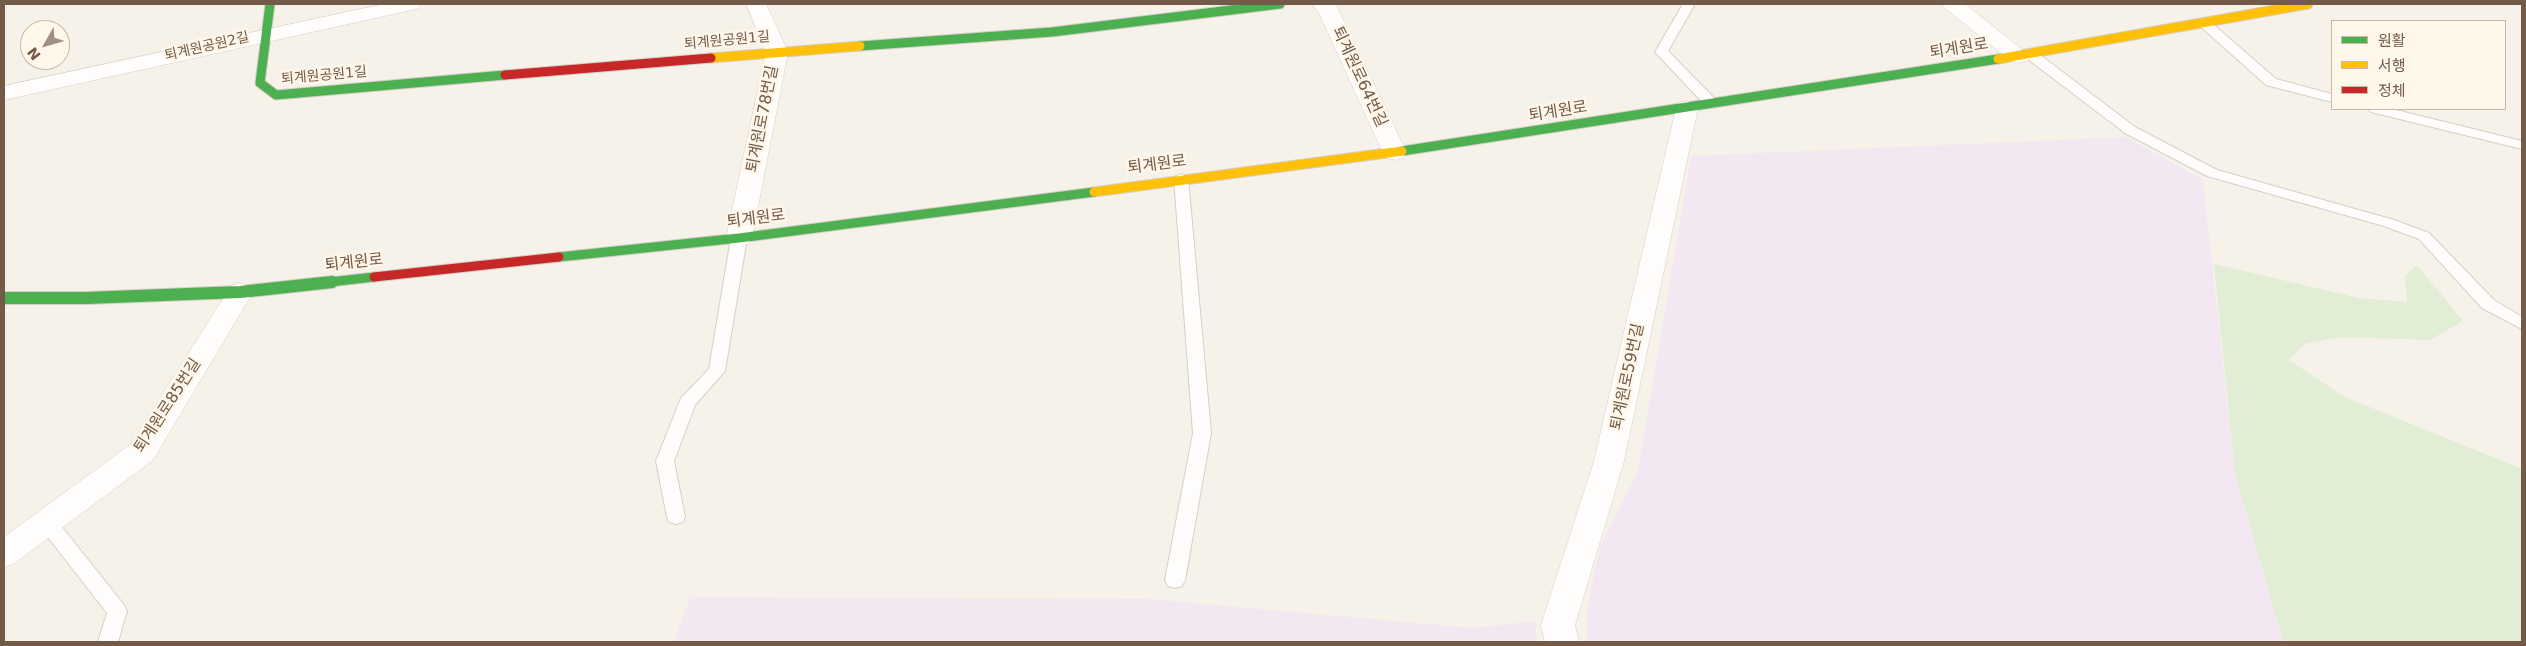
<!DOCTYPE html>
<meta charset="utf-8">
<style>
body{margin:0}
#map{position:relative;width:2526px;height:646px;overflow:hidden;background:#f6f2e9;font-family:"DejaVu Sans","Noto Sans KR",sans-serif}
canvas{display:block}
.frame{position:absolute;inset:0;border:5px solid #735a49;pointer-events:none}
.legend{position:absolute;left:2331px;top:20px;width:175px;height:90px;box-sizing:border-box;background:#fff7e9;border:1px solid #c7b8a9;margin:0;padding:6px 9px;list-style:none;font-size:15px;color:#735a49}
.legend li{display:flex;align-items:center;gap:10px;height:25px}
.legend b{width:25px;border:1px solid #c7b8a9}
.north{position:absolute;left:20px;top:20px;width:50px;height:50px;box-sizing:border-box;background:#fff7e9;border:1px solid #c7b8a9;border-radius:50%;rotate:232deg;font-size:14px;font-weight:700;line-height:20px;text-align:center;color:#735a49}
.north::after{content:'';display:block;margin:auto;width:18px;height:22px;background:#a18f81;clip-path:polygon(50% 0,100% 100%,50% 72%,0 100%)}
</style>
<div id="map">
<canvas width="2526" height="646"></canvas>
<div class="frame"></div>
<ul class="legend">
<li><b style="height:6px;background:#4caf50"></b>원활</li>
<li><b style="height:6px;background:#ffc107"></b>서행</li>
<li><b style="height:6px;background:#c62828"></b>정체</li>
</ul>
<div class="north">N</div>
</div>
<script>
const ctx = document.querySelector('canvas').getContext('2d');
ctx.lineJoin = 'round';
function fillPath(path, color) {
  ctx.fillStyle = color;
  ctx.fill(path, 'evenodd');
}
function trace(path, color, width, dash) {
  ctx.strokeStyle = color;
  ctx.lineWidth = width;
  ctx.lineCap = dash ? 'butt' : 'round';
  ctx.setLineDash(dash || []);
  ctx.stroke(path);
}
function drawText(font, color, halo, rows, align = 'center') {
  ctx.font = font + ' "DejaVu Sans","Noto Sans KR",sans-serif';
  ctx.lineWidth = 5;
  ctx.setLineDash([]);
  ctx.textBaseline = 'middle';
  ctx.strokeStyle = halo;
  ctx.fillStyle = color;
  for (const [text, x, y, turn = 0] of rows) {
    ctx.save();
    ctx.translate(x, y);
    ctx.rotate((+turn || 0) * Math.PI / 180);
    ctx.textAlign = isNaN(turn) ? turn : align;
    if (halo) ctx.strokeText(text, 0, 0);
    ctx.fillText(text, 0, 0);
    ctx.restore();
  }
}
const education = new Path2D(`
 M2126,137l77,43 32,294 48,168h-696v-33l13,-62 38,-76 53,-315z
 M690,597l459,2 324,29 62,-7 2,21h-863z`);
const green = new Path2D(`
 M2214,264l145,34 48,4 -2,-26 12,-11 46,56 -33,19 -89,-3 -36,7 -16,16 56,37 177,72v173h-239l-48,-168z`);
const lane = new Path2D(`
 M1683,4h12l-27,47 49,50 2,3 -2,3h-10l-52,-55z
 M2203,18l4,1 69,60 56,15v8l-66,-17 -67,-60 -2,-3z
 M2030,50l5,1 100,76 82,43 177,50 35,13 65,67 28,17v12l-40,-21 -63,-69 -35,-13 -177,-50 -82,-43 -100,-76 -1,-3z
 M2369,109h23l130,32v8l-151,-37z
 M1181,174l7,4 23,255 -26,147 -3,6 -7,2 -7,-2 -3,-6 28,-147 -19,-255z
 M739,233l8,5 -22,133 -30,34 -21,56 11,56 -2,5 -7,2 -7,-2 -2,-5 -11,-56 25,-63 28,-29 22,-131z
 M47,515l7,2 70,88 3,6 -9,31h-20l9,-29 -67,-86 -2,-5 2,-5z`);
const street = new Path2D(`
 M384,4h38l-3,4 -7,2 -408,90v-14z
 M746,4h20l22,48 -36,186 -4,6 -9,2 -9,-2 -4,-6 40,-186z
 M1312,4h23l2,3 70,146 -4,5 -8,2 -8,-2 -4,-5 -65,-142z
 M1942,4h23l65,52 -3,5 -8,2 -8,-2 -66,-53z
 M1687,101l8,2 3,5 -74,353 -49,164 4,17h-34l-4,-17 53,-164 82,-353 3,-5z
 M240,283l9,3 4,6 -100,168 -138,103 -11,4v-30l127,-93 100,-158z`);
const fastFar1 = new Path2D(`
 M270,4l-10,79 16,12 229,-20
 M860,46l192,-14 228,-28
 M1402,151l596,-92
 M559,257l180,-19 355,-46
 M321,283l53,-6`);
const fast = new Path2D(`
 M4,298h82l154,-6 92,-10`);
const slow = new Path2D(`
 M711,58l149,-12
 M1998,59l310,-55
 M1094,192l308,-41`);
const jam = new Path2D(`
 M505,75l206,-17
 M374,277l185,-20`);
const farStreetnames = [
 ["퇴계원공원1길",727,41,-5],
 ["퇴계원공원2길",207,47,-13],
 ["퇴계원공원1길",324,76,-5]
];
const streetNames = [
 ["퇴계원로",1959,49,-9],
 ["퇴계원로64번길",1359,77,65],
 ["퇴계원로",1558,112,-9],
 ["퇴계원로78번길",763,119,-79],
 ["퇴계원로",1157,165,-7],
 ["퇴계원로",756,219,-7],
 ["퇴계원로",354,263,-6],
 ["퇴계원로59번길",1628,377,-78],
 ["퇴계원로85번길",168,406,-57]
];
fillPath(education, '#f3e8f1');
fillPath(green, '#e1edd4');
trace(lane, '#d5cfc7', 2);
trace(street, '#d5cfc7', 1);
trace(fastFar1, '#d5cec6', 11);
trace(fast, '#d5cec6', 14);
trace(slow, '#d5cec6', 11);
trace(jam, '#d5cec6', 11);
fillPath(lane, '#fefdfc');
fillPath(street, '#fefdfc');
trace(fastFar1, '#4caf50', 9);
trace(fast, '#4caf50', 12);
trace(slow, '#ffc107', 9);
trace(jam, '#c62828', 9);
drawText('14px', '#735a49', '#fff7e9', farStreetnames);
drawText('16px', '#735a49', '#fff7e9', streetNames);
</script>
